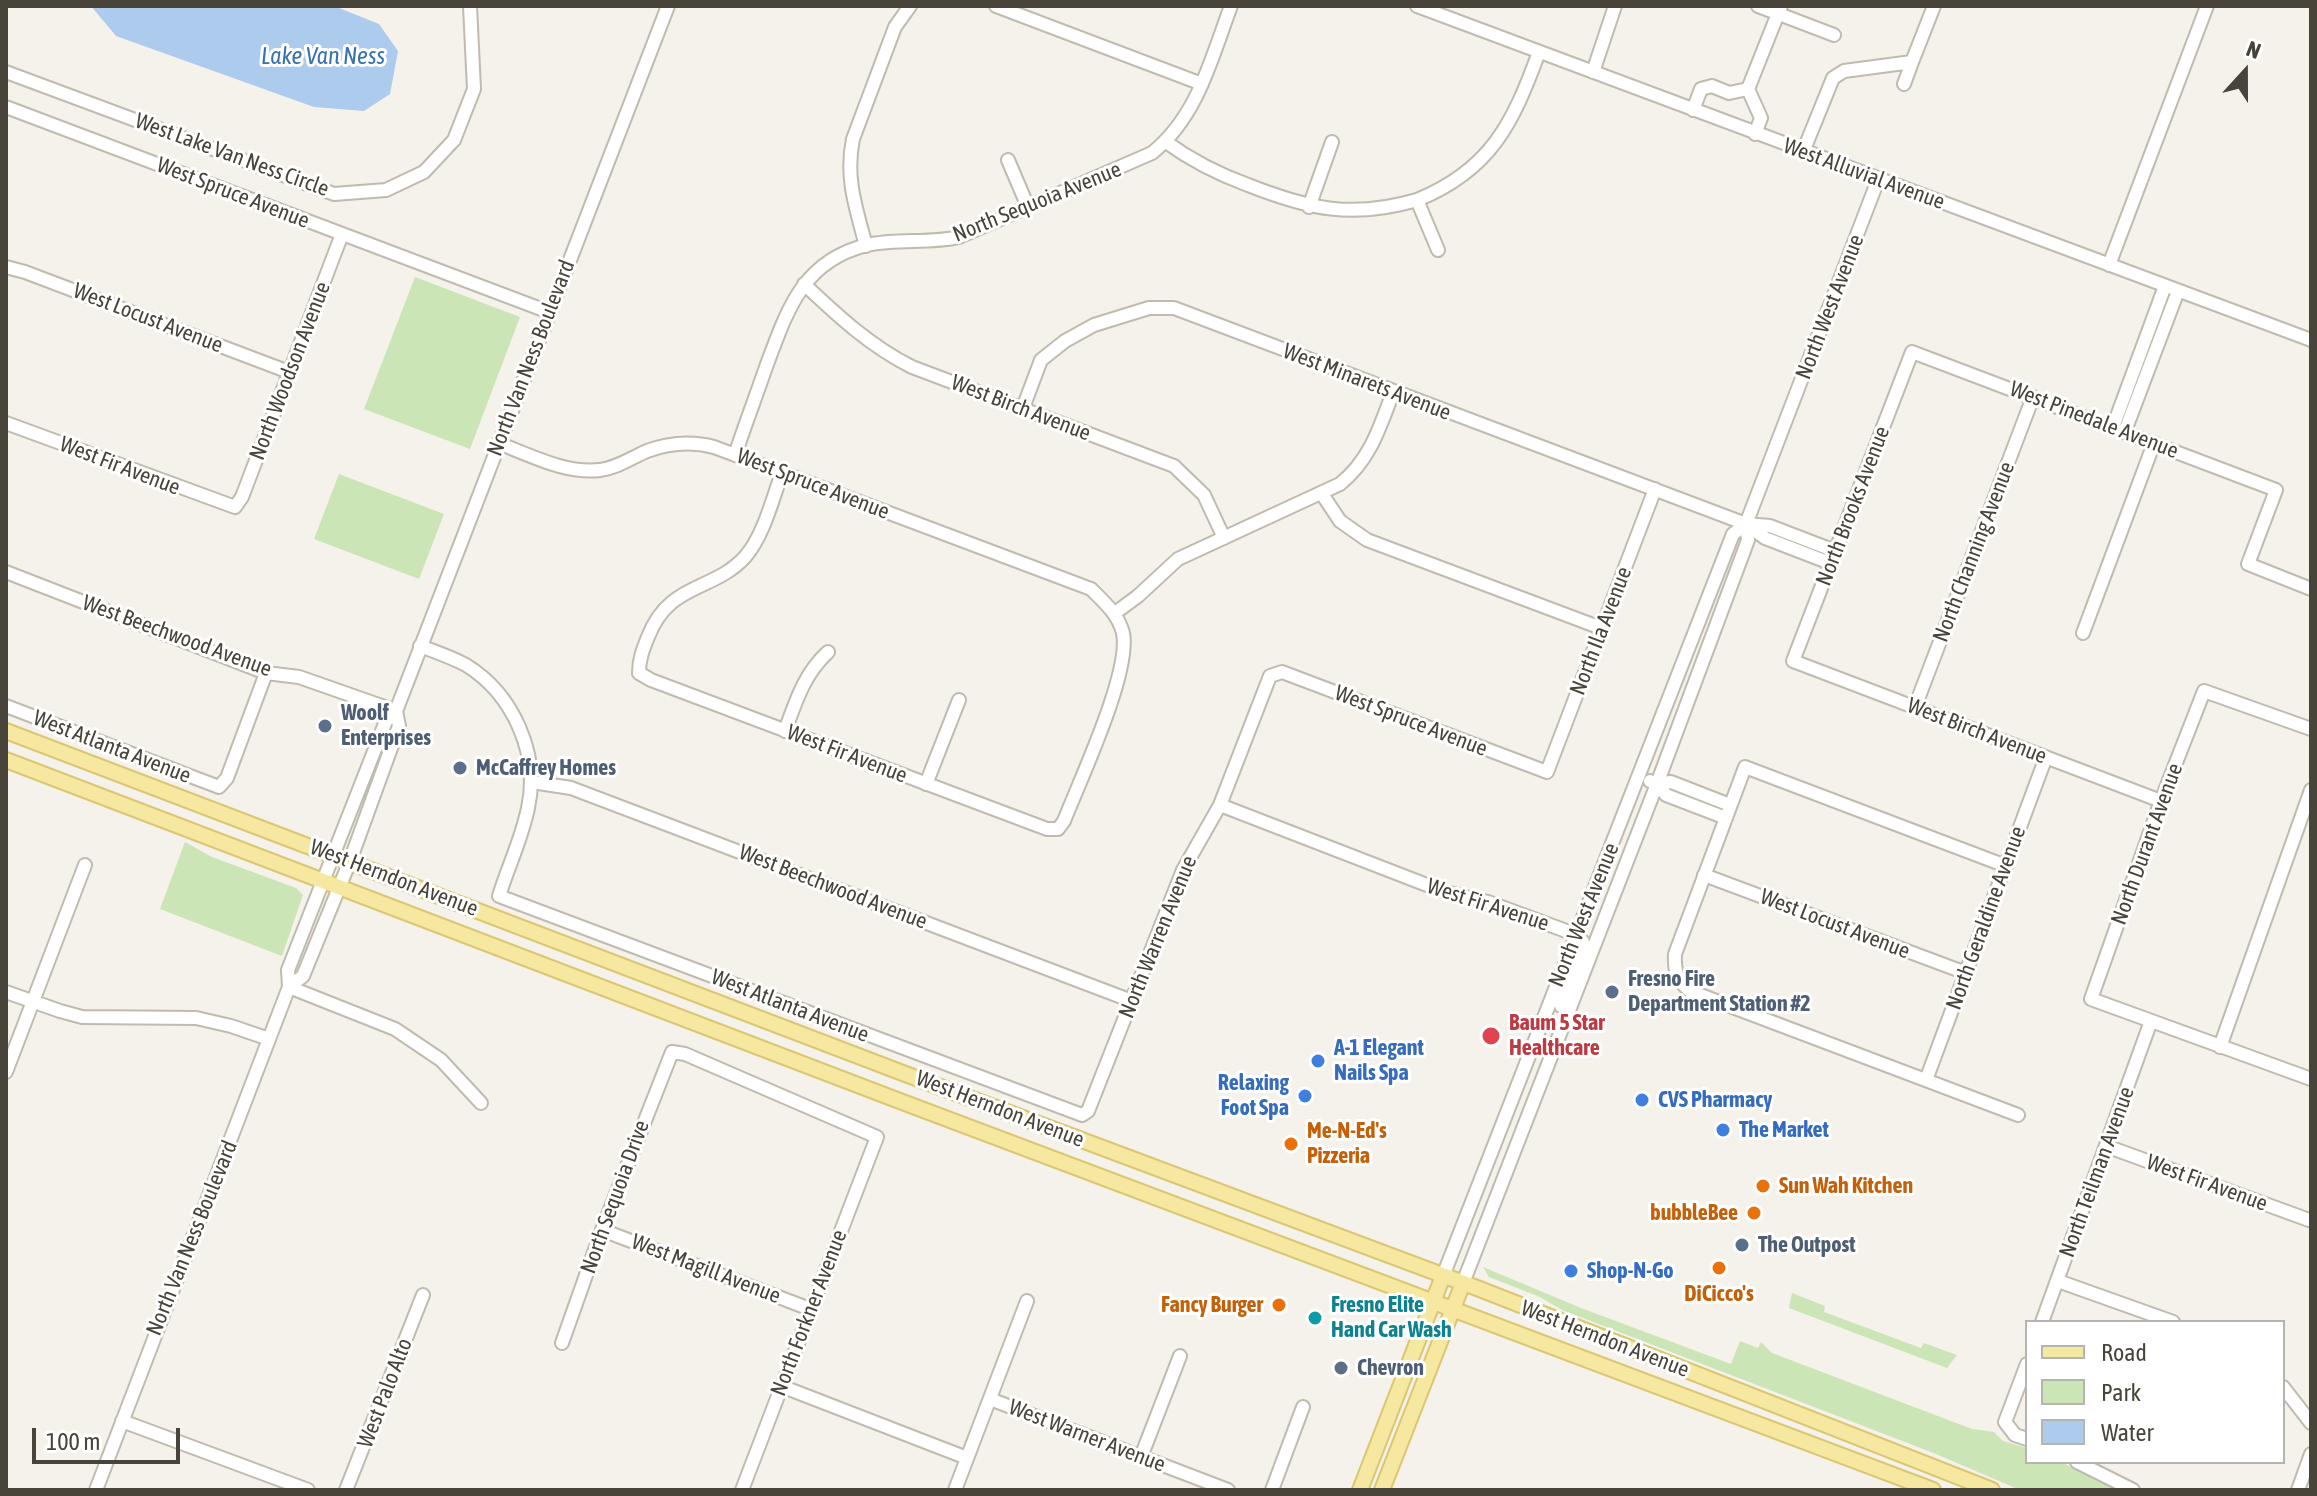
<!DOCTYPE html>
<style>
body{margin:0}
#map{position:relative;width:2317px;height:1496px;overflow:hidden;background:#f4f2eb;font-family:"Asap Condensed",sans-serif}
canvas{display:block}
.frame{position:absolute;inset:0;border:8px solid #484439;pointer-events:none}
.legend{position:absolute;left:2025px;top:1320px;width:260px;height:144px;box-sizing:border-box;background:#fff;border:2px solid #b6b4b0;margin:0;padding:10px 14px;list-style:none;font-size:24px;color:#484439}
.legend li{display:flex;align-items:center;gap:16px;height:40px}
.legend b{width:40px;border:2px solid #b6b4b0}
.north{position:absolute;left:2205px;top:32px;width:80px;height:80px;-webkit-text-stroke:6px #fff;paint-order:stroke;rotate:21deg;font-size:22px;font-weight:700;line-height:32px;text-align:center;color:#484439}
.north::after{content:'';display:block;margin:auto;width:28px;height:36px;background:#484439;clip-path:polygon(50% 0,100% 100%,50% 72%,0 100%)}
.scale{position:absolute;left:32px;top:1428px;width:148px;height:36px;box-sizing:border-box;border:4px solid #484439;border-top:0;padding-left:10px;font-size:24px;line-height:28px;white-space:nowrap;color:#484439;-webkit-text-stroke:6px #fff;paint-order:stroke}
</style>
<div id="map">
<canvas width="2317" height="1496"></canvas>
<div class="frame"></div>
<ul class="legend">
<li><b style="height:10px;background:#f7e8a1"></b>Road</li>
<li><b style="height:22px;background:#cbe5b7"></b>Park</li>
<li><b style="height:22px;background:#adcbec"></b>Water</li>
</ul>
<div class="north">N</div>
<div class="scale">100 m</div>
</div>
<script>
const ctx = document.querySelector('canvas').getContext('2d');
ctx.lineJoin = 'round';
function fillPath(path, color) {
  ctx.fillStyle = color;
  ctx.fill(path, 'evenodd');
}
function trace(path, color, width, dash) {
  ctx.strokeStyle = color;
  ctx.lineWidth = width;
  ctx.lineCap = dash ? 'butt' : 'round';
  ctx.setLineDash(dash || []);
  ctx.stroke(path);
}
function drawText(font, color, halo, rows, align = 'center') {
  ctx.font = font + ' "Asap Condensed",sans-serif';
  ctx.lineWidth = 6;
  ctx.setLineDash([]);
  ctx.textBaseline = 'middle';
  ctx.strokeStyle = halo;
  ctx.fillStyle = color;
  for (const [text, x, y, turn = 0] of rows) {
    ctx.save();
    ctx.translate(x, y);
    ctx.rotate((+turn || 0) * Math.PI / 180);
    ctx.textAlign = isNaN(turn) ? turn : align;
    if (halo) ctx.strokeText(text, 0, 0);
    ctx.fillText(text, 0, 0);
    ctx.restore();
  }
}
const green = new Path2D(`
 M415,277l105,40 -50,132 -106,-40z
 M339,474l105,40 -25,65 -105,-40z
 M185,842l27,15 84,31 7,7 -21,61 -122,-47z
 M1483,1267l98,41 150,56 9,-23 18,7 3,-6 11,11 200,76 22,3 9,9 24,7v14h34l58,28h-99l-84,-36 -374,-144 -22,-13 -51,-20z
 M1792,1293l33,13 -1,6 97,36 3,-5 33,12 -10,13 -158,-60z`);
const water = new Path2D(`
 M91,6h243l45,18 19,27 -8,43 -26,17 -50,-4 -198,-71z`);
const minor = new Path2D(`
 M996,6l206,78
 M1417,6l894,334
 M1758,6l76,29
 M6,72l328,122 52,-4 38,-18 30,-32 20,-51 -4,-83
 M1593,72l22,-66
 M1904,84l8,-22
 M1748,89l33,-83
 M1748,89l13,29 -6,16
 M6,107l543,205
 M1693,110l8,-21 11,-3 17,7 19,-4
 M1166,142c26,19 52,32 82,43 61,24 104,34 169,15l21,50
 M1803,152l30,-74 11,-7 68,-9 22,-56
 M1008,160l20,47
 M1417,200c74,-30 96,-77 122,-148
 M1309,207l23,-65
 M866,246c-10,-38 -21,-68 -13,-107l42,-112 15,-21
 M2109,265l98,-259
 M6,267l19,5 264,100
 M804,284c34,32 66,62 108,83l262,99 30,29 20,43
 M1023,408l18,-48 24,-19 29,-16 55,-17h25l572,216 19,14 65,25
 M6,423l229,84 7,-10 100,-263
 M2113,427l52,-141
 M2125,431l53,-140
 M498,443c32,12 67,31 102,27 17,-2 31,-12 47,-19 22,-8 44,-10 67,-4l377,142c14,14 27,25 32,44 8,39 -43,147 -59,188l-6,8h-11l-396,-149 -12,-7c0,-14 4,-24 9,-36 21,-55 65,-45 97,-80 19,-22 27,-57 37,-84
 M735,455c10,-30 21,-59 31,-88 21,-56 36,-106 101,-122 31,-7 62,-1 92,-8l193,-84c46,-37 59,-94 79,-147
 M1322,494l18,27 27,19 234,88
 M1746,524l24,2 65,25
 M6,572l260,101 33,4 97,34
 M1115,613l23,-17 40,-37 162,-75c30,-24 40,-57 53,-92
 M2083,633l71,-190
 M420,646c16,6 31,11 46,19 47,29 74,89 62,143 -6,30 -20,59 -29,88l583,219 6,-4 95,-241 37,-65 50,-129 12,-4 265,100 108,-283
 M6,706l213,81 8,-9 39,-105
 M1915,707l118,-310
 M2311,729l-107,-38 -43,110 -70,198 220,80
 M785,731c11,-30 19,-57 43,-79
 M1650,781l7,3 14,-2 59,23
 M532,782l39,6 561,213
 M926,784l33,-84
 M1657,784l9,11 60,23
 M2161,801l-368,-140 119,-309 364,138 -28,74 63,25
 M1220,805l225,87 43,10 89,33 6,7 -1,6 -21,58
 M2006,866l-261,-99 -70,187c-1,16 2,27 15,37l328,124
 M1704,875l262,98
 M289,987l14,-11 47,-115 49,-135 -3,-15
 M289,987l106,42 46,31 40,43
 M6,992l54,19 22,6 114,1 35,8 38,13
 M2220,1047l91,-257
 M6,1072l79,-207
 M1926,1080l120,-323
 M2106,1146l203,74
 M602,1230l208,79
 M1443,1276l290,-742 13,-10
 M2058,1281l115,41
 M1463,1283l194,-499 91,-244 -2,-16 132,-344
 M2042,1322l109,-301
 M562,1343l40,-113 70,-178 13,2 192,83 -135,353
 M2027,1364l-22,58 10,13 12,4
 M781,1386l186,72
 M2283,1387l28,36
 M990,1399l238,91
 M122,1421l186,69
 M1141,1457l39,-101
 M2077,1462l56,28
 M96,1490l193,-503 -1,-17 98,-249 10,-10 272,-705
 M346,1490l77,-195
 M955,1490l72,-189
 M1272,1490l31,-83
 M2298,1490l13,-36`);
const major = new Path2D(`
 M6,731l902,344 569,213 515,202
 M6,760l899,343 1028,387
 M1360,1490l83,-214
 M1382,1490l81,-207`);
const markers = [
 [325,726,8,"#5c6f8a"],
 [460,768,8,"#5c6f8a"],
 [1612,992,8,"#5c6f8a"],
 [1491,1036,10,"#e0444e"],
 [1318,1061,8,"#3f7fe0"],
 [1305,1096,8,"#3f7fe0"],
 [1642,1100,8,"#3f7fe0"],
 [1723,1130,8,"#3f7fe0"],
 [1291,1144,8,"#e8710a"],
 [1763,1186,8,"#e8710a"],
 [1754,1213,8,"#e8710a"],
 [1742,1245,8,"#5c6f8a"],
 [1719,1268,8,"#e8710a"],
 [1571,1271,8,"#3f7fe0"],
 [1279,1305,8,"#e8710a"],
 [1315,1318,8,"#0f9aa8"],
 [1341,1368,8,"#5c6f8a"]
];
const streetNames = [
 ["West Lake Van Ness Circle",232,155,20],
 ["West Alluvial Avenue",1864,174,20],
 ["West Spruce Avenue",233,193,21],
 ["North Sequoia Avenue",1037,202,-22],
 ["North West Avenue",1830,307,-69],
 ["West Locust Avenue",148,318,21],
 ["North Van Ness Boulevard",531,358,-69],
 ["North Woodson Avenue",290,371,-69],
 ["West Minarets Avenue",1367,382,21],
 ["West Birch Avenue",1021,408,21],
 ["West Pinedale Avenue",2094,420,21],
 ["West Fir Avenue",120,466,21],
 ["West Spruce Avenue",813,484,21],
 ["North Brooks Avenue",1853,506,-69],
 ["North Channing Avenue",1974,552,-69],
 ["North Ila Avenue",1601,631,-69],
 ["West Beechwood Avenue",177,636,20],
 ["West Spruce Avenue",1411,721,21],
 ["West Birch Avenue",1977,731,21],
 ["West Atlanta Avenue",112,747,21],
 ["West Fir Avenue",847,754,21],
 ["North Durant Avenue",2147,844,-70],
 ["West Herndon Avenue",394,878,21],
 ["West Beechwood Avenue",833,887,21],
 ["West Fir Avenue",1488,905,18],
 ["North West Avenue",1584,915,-68],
 ["North Geraldine Avenue",1986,918,-70],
 ["West Locust Avenue",1835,924,21],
 ["North Warren Avenue",1158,937,-68],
 ["West Atlanta Avenue",790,1006,21],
 ["West Herndon Avenue",1000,1109,21],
 ["North Teilman Avenue",2097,1172,-70],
 ["West Fir Avenue",2207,1183,20],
 ["North Sequoia Drive",615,1197,-70],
 ["North Van Ness Boulevard",192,1238,-68],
 ["West Magill Avenue",706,1269,21],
 ["North Forkner Avenue",809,1313,-69],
 ["West Herndon Avenue",1605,1339,21],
 ["West Palo Alto",385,1393,-69],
 ["West Warner Avenue",1087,1436,21]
];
const serviceNames = [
 ["Woolf",341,713],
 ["Enterprises",341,738],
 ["McCaffrey Homes",476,768],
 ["Fresno Fire",1628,979],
 ["Department Station #2",1628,1004],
 ["The Outpost",1758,1245],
 ["Chevron",1357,1368]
];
const healthNames = [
 ["Baum 5 Star",1509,1023],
 ["Healthcare",1509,1048]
];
const shopNames = [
 ["A-1 Elegant",1334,1048],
 ["Nails Spa",1334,1073],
 ["Relaxing",1289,1083,"right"],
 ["Foot Spa",1289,1108,"right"],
 ["CVS Pharmacy",1658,1100],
 ["The Market",1739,1130],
 ["Shop-N-Go",1587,1271]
];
const foodNames = [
 ["Me-N-Ed's",1307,1131],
 ["Pizzeria",1307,1156],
 ["Sun Wah Kitchen",1779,1186],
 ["bubbleBee",1738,1213,"right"],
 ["DiCicco's",1719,1294,"center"],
 ["Fancy Burger",1263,1305,"right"]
];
const cultureNames = [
 ["Fresno Elite",1331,1305],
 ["Hand Car Wash",1331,1330]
];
const waterNames = [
 ["Lake Van Ness",323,56]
];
fillPath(green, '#cbe5b7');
fillPath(water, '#adcbec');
trace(minor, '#bfbbae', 16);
trace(major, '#dbc772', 18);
trace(minor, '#fff', 12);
trace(major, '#f7e8a1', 14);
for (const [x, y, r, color] of markers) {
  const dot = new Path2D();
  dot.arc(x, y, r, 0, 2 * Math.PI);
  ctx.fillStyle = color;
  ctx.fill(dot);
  trace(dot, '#fff', 3);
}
drawText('22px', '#484439', '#fff', streetNames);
drawText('bold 22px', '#4e5e75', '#fff', serviceNames, 'left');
drawText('bold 22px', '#be3a42', '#fff', healthNames, 'left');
drawText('bold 22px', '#366cbe', '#fff', shopNames, 'left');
drawText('bold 22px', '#c56008', '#fff', foodNames, 'left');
drawText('bold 22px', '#0d838f', '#fff', cultureNames, 'left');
drawText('italic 24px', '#3970ad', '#fff', waterNames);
</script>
